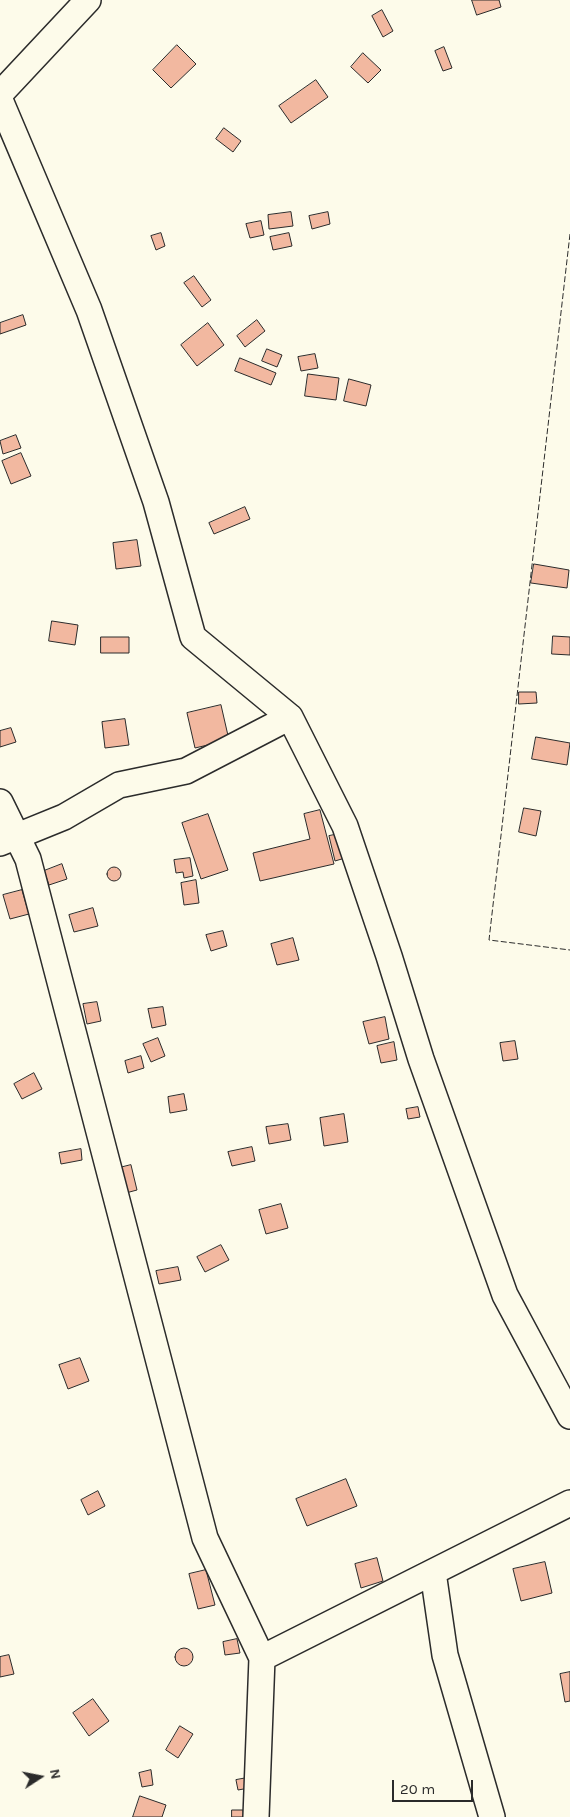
<!DOCTYPE html>
<style>
body{margin:0}
#map{position:relative;width:570px;height:1817px;overflow:hidden;background:#fdfbea;font-family:Karla,sans-serif}
canvas{display:block}
.north{position:absolute;left:15px;top:1752px;width:50px;height:50px;-webkit-text-stroke:4px #fdfbea;paint-order:stroke;rotate:79deg;font-size:14px;font-weight:700;line-height:20px;text-align:center;color:#2b2b2b}
.north::after{content:'';display:block;margin:auto;width:18px;height:22px;background:#2b2b2b;clip-path:polygon(50% 0,100% 100%,50% 72%,0 100%)}
.scale{position:absolute;left:392px;top:1780px;width:81px;height:22px;box-sizing:border-box;border:2px solid #2b2b2b;border-top:0;padding-left:6px;font-size:15px;line-height:18px;white-space:nowrap;color:#2b2b2b;-webkit-text-stroke:4px #fdfbea;paint-order:stroke}
</style>
<div id="map">
<canvas width="570" height="1817"></canvas>
<div class="north">N</div>
<div class="scale">20 m</div>
</div>
<script>
const ctx = document.querySelector('canvas').getContext('2d');
ctx.lineJoin = 'round';
function fillPath(path, color) {
  ctx.fillStyle = color;
  ctx.fill(path, 'evenodd');
}
function trace(path, color, width, dash) {
  ctx.strokeStyle = color;
  ctx.lineWidth = width;
  ctx.lineCap = dash ? 'butt' : 'round';
  ctx.setLineDash(dash || []);
  ctx.stroke(path);
}
const building = new Path2D(`
 M472,0h27l2,7 -24,8z
 M382,10l11,21 -10,6 -11,-21z
 M177,45l19,19 -25,24 -18,-18z
 M444,47l8,21 -9,3 -8,-20z
 M363,53l18,17 -13,13 -17,-16z
 M316,80l12,17 -37,26 -12,-17z
 M224,128l17,13 -8,11 -17,-13z
 M291,212l2,14 -24,3 -1,-14z
 M328,212l2,12 -18,5 -3,-13z
 M261,221l3,14 -14,3 -4,-14z
 M161,233l4,13 -9,4 -5,-14z
 M289,233l3,13 -19,4 -3,-13z
 M194,276l17,24 -9,7 -18,-24z
 M23,315l3,10 -26,9v-11z
 M257,320l8,11 -20,16 -8,-11z
 M208,323l16,22 -27,21 -16,-21z
 M267,349l15,6 -5,12 -15,-6z
 M315,354l3,14 -17,3 -3,-14z
 M240,358l36,15 -5,12 -36,-14z
 M308,374l31,4 -3,22 -31,-4z
 M349,379l22,6 -5,21 -22,-5z
 M16,435l5,13 -18,6 -3,-13z
 M21,453l10,23 -20,8 -9,-23z
 M245,507l5,12 -36,15 -5,-11z
 M137,540l4,26 -25,3 -3,-26z
 M534,564l35,6 -2,18 -36,-5z
 M52,621l26,4 -3,20 -26,-4z
 M553,636l17,1v18l-18,-1z
 M101,637h28v16h-28z
 M519,692h17l1,11 -18,1z
 M221,705l8,35 -34,8 -8,-35z
 M125,719l4,26 -24,3 -3,-26z
 M11,728l5,14 -16,5v-16z
 M536,737l34,6 -3,22 -35,-6z
 M524,808l17,3 -5,25 -17,-4z
 M320,810l14,54 -74,17 -7,-28 57,-14 -6,-25z
 M208,814l20,56 -27,9 -19,-56z
 M339,834l6,24 -10,3 -6,-25z
 M190,858l3,18 -9,2 -1,-6 -7,1 -2,-13z
 M62,864l5,15 -18,6 -5,-14z
 M107 874a7 7 0 1 1 14 0a7 7 0 1 1-14 0Z
 M196,880l3,23 -15,2 -3,-22z
 M22,890l7,24 -19,5 -7,-24z
 M93,908l5,18 -24,6 -5,-17z
 M223,931l4,15 -16,5 -5,-16z
 M293,938l6,22 -22,5 -6,-21z
 M97,1002l4,19 -14,3 -4,-20z
 M163,1007l3,18 -14,3 -4,-19z
 M385,1017l4,22 -20,5 -6,-22z
 M158,1038l7,18 -14,6 -8,-18z
 M515,1041l3,18 -15,2 -3,-18z
 M394,1042l3,18 -16,3 -4,-17z
 M141,1056l3,12 -16,5 -3,-12z
 M34,1073l8,16 -20,10 -8,-15z
 M184,1094l3,16 -17,3 -2,-16z
 M418,1107l2,10 -12,2 -2,-10z
 M344,1114l4,28 -24,4 -4,-28z
 M288,1124l3,16 -22,4 -3,-17z
 M252,1147l3,14 -23,5 -4,-14z
 M81,1149l1,11 -21,4 -2,-11z
 M131,1165l6,25 -15,4 -7,-25z
 M281,1204l7,24 -22,6 -7,-24z
 M221,1245l8,15 -24,12 -8,-15z
 M178,1267l3,13 -22,4 -3,-13z
 M80,1358l9,23 -21,8 -9,-24z
 M346,1479l11,27 -50,20 -11,-27z
 M98,1491l7,15 -17,9 -7,-15z
 M377,1558l6,23 -22,7 -6,-24z
 M545,1562l7,31 -31,8 -8,-32z
 M206,1570l9,35 -17,4 -9,-35z
 M237,1639l3,14 -15,2 -2,-13z
 M175 1657a9 9 0 1 1 18 0a9 9 0 1 1-18 0Z
 M9,1655l5,19 -14,3v-20z
 M570,1672v29l-5,1 -5,-28z
 M93,1699l16,22 -20,15 -16,-23z
 M180,1726l13,8 -15,24 -12,-8z
 M151,1770l2,15 -11,2 -3,-14z
 M247,1778l2,10 -11,2 -2,-10z
 M140,1796l26,9 -4,12h-29z
 M232,1810h11l1,7h-12z`);
const street = new Path2D(`
 M0,94l88,-94
 M0,100l89,210 67,192 37,135 97,80 55,109 44,130 32,103 84,236 65,121
 M0,802l28,57 177,679 57,120 308,-155
 M0,843l64,-26 55,-32 67,-14 104,-54
 M433,1572l12,83 47,162
 M256,1817l6,-159`);
const fence = new Path2D(`
 M570,234l-81,706 81,10`);
fillPath(building, '#f2b8a0');
trace(building, '#2b2b2b', 1);
trace(street, '#2b2b2b', 28);
trace(street, '#fdfbea', 25);
trace(fence, '#2b2b2b', 1, [6, 2.5]);
</script>
